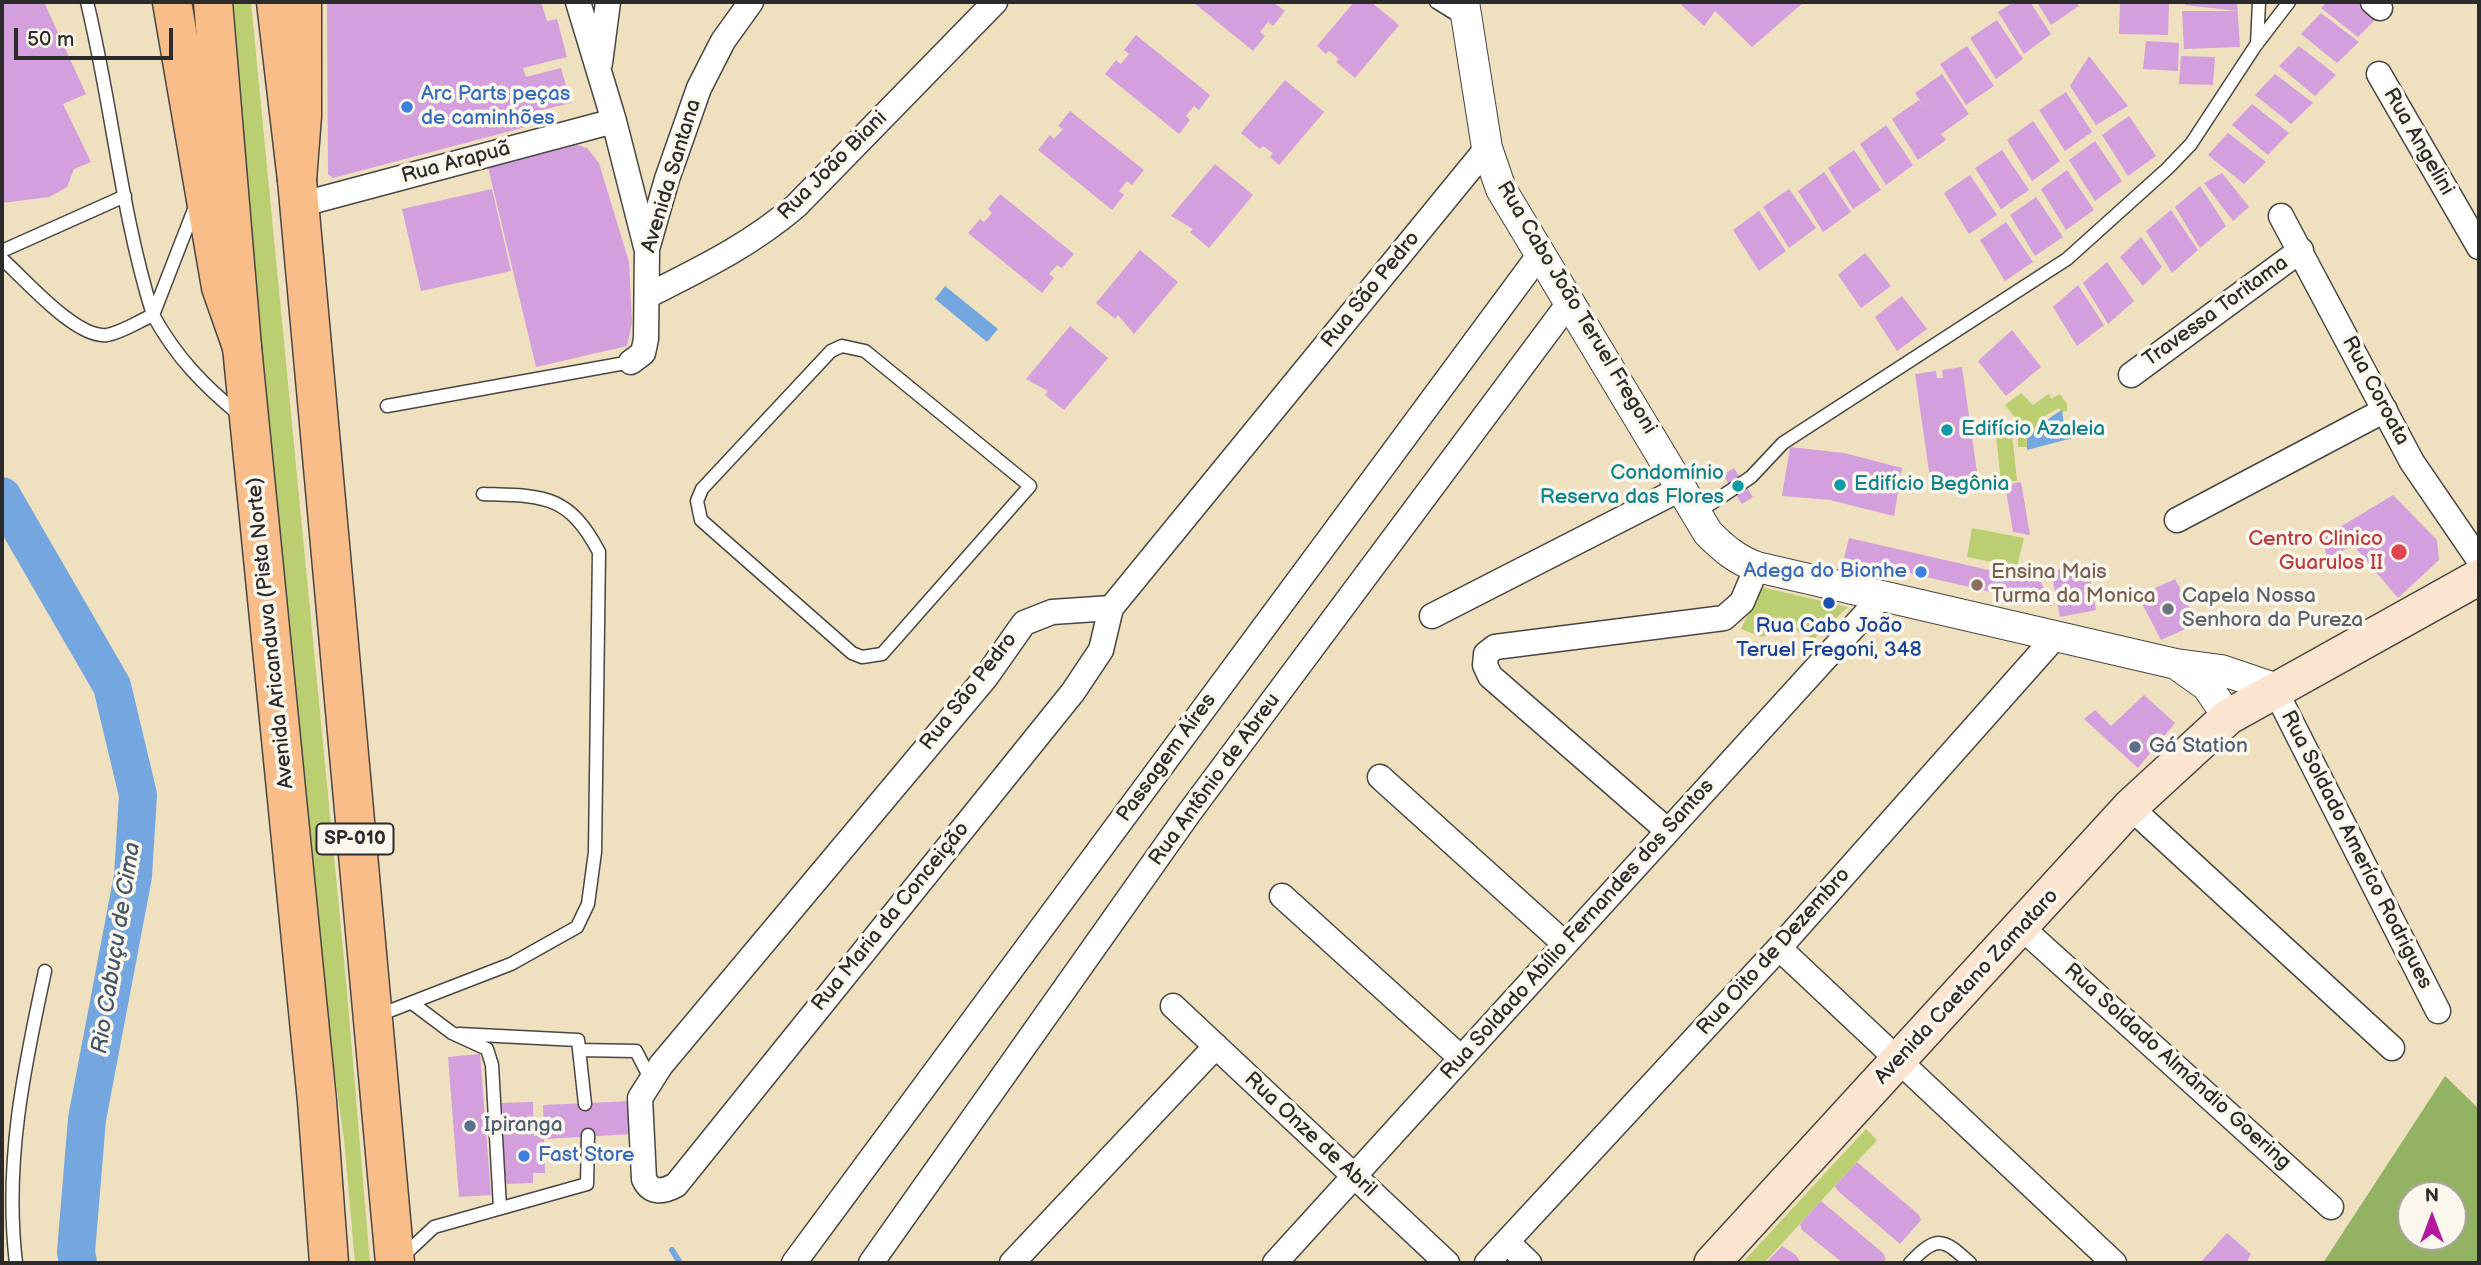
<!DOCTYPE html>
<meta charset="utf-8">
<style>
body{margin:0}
#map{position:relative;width:2481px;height:1265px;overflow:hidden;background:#efe0c0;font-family:"Balsamiq Sans",sans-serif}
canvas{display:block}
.frame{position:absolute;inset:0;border:4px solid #2b2b2b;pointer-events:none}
.north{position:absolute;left:2397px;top:1181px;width:70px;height:70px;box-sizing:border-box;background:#fbf7ec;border:2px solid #a8a59f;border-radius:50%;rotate:0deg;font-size:19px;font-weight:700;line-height:28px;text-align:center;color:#2b2b2b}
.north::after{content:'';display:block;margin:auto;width:24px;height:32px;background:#b5179e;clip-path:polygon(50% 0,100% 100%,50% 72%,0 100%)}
.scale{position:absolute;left:14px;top:28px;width:159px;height:32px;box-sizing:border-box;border:4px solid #2b2b2b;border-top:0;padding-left:9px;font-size:21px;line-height:24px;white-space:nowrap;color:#2b2b2b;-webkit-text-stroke:5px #fbf7ec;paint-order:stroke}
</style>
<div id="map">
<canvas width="2481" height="1265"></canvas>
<div class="frame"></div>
<div class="north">N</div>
<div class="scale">50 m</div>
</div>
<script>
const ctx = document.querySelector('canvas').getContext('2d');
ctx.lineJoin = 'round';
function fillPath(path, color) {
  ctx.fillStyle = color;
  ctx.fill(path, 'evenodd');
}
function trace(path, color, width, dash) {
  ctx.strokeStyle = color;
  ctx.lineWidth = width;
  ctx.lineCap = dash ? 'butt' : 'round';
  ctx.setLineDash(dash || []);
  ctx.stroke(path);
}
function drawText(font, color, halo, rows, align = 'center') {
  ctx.font = font + ' "Balsamiq Sans",sans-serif';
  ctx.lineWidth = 7;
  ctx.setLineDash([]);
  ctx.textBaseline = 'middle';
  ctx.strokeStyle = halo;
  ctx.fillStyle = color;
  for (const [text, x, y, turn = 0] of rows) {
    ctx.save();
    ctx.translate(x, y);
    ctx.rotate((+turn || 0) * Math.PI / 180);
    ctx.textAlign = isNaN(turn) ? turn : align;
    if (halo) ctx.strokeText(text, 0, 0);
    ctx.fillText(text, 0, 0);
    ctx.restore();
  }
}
const green = new Path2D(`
 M226,2h25l95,978 24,283h-15l-11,-124 -36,-253z
 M2021,393l12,12 16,-11 2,5 9,-5 7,10v7l-6,1 -2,-4 -13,7v5l-19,27h-9l-1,-27 -12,-15z
 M2012,433l5,48 -16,1 -5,-47z
 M1972,528l52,10 -7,29 -50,-10z
 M1761,587l87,20 -34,32 -25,-12 -27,10 -21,-8z
 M1866,1129l11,11 -113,123h-22z`);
const forest = new Path2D(`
 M2445,1076l34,33v154h-156zM2411,1195h42v42h-42z`);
const water = new Path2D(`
 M945,286l53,43 -11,13 -52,-43z
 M2062,410l2,15 17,-2 3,12 -57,15v-14c14,-7 19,-18 35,-26z`);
const stream = new Path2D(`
 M672,1250l8,13`);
const river = new Path2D(`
 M2,496l110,190 26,109 -5,81 -46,243 -11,133 2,11`);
const building = new Path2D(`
 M2,2h42l42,92 -23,10 28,58 -17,7 -7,18 -18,10 -47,6z
 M327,2h214l6,19 10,-2 10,38 -44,11 3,9 35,-9 10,35 -37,9 3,12 -204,54 -5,-4z
 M1193,2h80l12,9 -12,15 -5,-4 -8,10 5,4 -12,15z
 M1354,2h17l28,23 -44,53 -19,-16 3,-3 -10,-8 -3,3 -9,-8z
 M1678,2h126l-52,45 -37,-36 -11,15z
 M2013,2h17l21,32 -27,20 -26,-42z
 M2037,2h39l3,4 -28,19z
 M2120,2h49l-1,33 -49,-1z
 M2185,2h52l3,45 -56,2 -2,-38h55l-52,-6z
 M2327,2h34l18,14 -21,21 -37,-29z
 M2321,13l38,29 -22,21 -36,-29z
 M1997,20l26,39 -27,20 -26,-41z
 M1136,35l74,60 -11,15 -5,-4 -8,10 4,4 -11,14 -74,-60 11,-14 5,4 8,-10 -5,-4z
 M2146,41l33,2 -1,28 -35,-2z
 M1967,46l27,40 -28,19 -26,-41z
 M2299,46l37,29 -21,21 -36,-30z
 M2089,56l39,50 -32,19 -26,-39z
 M2181,56l34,1 -2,28 -34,-1z
 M1942,74l27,40 -28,20 5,6 -28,20 -26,-41 27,-19 6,8 -10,-15z
 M2275,74l38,29 -22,21 -36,-29z
 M1285,80l39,32 -45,53 -9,-8 3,-4 -10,-7 -3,3 -19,-16z
 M2066,92l26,40 -27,19 -26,-41z
 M2252,104l37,29 -21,22 -36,-30z
 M1070,111l74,59 -12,15 -5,-4 -8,10 5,4 -12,15 -74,-60 12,-15 4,4 9,-10 -5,-3z
 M2129,116l27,40 -28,20 -26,-41z
 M2033,121l27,40 -28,20 -25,-41z
 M1886,125l27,40 -27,20 -26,-41z
 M2228,133l38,29 -22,22 -36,-29z
 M2095,141l27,40 -27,20 -26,-41z
 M575,144l12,4 12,15 30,99 3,61 -5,23 -91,21 -48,-200z
 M1854,150l27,40 -28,19 -25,-41z
 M2002,150l27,40 -28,19 -26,-41z
 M1215,164l38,31 -44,53 -19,-16 3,-3 -22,-13z
 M2067,170l27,40 -28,20 -25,-41z
 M1824,172l27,40 -28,20 -25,-41z
 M2222,173l27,34 -16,14 -29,-38z
 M1970,175l27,40 -28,19 -25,-41z
 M2200,186l26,40 -26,22 -25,-41z
 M492,189l19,82 -90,20 -19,-82z
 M1789,189l27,39 -27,20 -26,-41z
 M1000,194l74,60 -12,14 -5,-3 -8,9 5,4 -12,15 -74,-60 12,-14 4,3 8,-9 -4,-4z
 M2036,197l27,40 -28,19 -25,-41z
 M2171,210l27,40 -26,23 -26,-42z
 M1759,211l27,40 -27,20 -26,-41z
 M2006,222l27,40 -28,19 -25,-41z
 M2141,237l21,30 -19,19 -23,-29z
 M1140,250l38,32 -44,52 -16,-19 -3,4 -19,-16z
 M1865,253l26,33 -30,22 -23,-33z
 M2107,262l27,39 -26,23 -25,-41z
 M2078,285l26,40 -27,21 -24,-39z
 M1902,296l25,33 -30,22 -22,-34z
 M1070,326l38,32 -44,52 -19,-15 3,-4 -22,-12z
 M2012,330l29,37 -35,29 -28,-35z
 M1962,367l17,119 -21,2 -1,-7 -6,1 1,8 -20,2 -17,-118 21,-3 1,7h6l-1,-8z
 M1790,447l54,6 58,15 -8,48 -64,-16 -48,-4z
 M1734,468l19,29 -11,7 -19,-29z
 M2021,482l9,53 -17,-3 -8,-47z
 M2393,495l44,45 2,20 -41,38 -44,-52 -27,11 -5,-19z
 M1849,538l192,44 11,24 -208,-48z
 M2087,564l9,46 -36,7 -9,-46z
 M2175,579l23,44 -37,17 -23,-44z
 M2144,695l31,28 -37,45 -54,-49 11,-9 16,16z
 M480,1054l11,141 -32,2 -11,-140z
 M632,1101l2,33 -90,5 1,34h-12v10l-28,1 -3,-81 31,-1 1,34 10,-1 -1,-30z
 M1857,1162l62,53 2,5 -21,24 -62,-53 -3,-5z
 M1821,1201l62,52 3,6 -5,4h-38l-41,-33 -2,-6z
 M2227,1233l24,21 -5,9h-46z
 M1782,1246l14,9 5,8h-35z`);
const service = new Path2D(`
 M1436,2l26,16
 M2257,44l2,-42
 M195,207l-42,108c23,42 51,71 88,101
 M2,251l123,-55
 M2,259c23,20 74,80 105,76 16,-3 32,-14 46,-20 -32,-102 -41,-210 -66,-313
 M842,346l23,5 165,135 -148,168 -20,3 -10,-4 -151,-133 -4,-19 5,-12 129,-138z
 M387,406l244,-44
 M1697,513l54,-36 32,-34 284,-184 100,-90 24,-25 65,-99 33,-43
 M412,1003l40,30 35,16 5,16 8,143
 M379,1015l132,-51 66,-37 11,-23 7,-52 4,-300c-31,-59 -57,-56 -116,-58
 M459,1034l119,6 7,64
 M579,1050l57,1 15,29
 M401,1258l33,-31 153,-43 1,-49
 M16,1263c-12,-100 8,-195 29,-292
 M1910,1263c27,-29 34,-24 60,0`);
const minor = new Path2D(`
 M578,2l36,119 32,126
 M2373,2l7,6
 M600,63l8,-61
 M2379,74l100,173
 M299,205l315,-84
 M2281,216l131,246 67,98
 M647,296c55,-28 102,-50 149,-90l199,-204
 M631,362l12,-9 3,-14 1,-90 20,-70 32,-91 24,-47 28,-39
 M2131,375l170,-125
 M2177,520l208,-110
 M1111,608l-59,4 -28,11 -38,54 -325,388 -21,33 4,81c7,15 19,13 32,6l397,-493 28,-42 10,-42 376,-460
 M1432,616l252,-129
 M2274,688l164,323
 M1380,777l185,167
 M2130,807l262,241
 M1668,831l-178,-155 -5,-11 1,-11 9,-7 229,-29 18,-16 15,-35
 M1282,896l179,162
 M2022,928l309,279
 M1779,948l335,315
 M1173,1006l274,257
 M1508,1243l21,20
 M794,1263l746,-1009
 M871,1263l318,-450 380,-510
 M1012,1263l204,-217
 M1275,1263l606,-666
 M1487,1263l292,-315 277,-312`);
const tertiary = new Path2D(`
 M1464,2l23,146 14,41 207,344c15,15 29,27 49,34l419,97 45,6 53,18
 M2176,664l31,22 21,31`);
const secondary = new Path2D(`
 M1712,1263l418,-456 98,-90 251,-140`);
const trunk = new Path2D(`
 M213,2l29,345 75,754 12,162
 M276,2l21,178 98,1083`);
const motorway = new Path2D(`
 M172,2l49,285 21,60
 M297,180l5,-64v-114`);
const markers = [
 [407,107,7,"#3f7fe0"],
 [1947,430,7,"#0f9aa8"],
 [1840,485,7,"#0f9aa8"],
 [1738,486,7,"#0f9aa8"],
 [2399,552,9,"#e0444e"],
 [1921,572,7,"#3f7fe0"],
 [1977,585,7,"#8d6e63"],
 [1829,603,7,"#1a4fb4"],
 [2168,609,7,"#6b7280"],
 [2135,747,7,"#5c6f8a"],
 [470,1126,7,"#5c6f8a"],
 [524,1156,7,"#3f7fe0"]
];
const shields = [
 [355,839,77]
];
const shieldNames = [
 ["SP-010",355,839]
];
const shopNames = [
 ["Arc Parts peças",421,95],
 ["de caminhões",421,119],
 ["Adega do Bionhe",1907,572,"right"],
 ["Fast Store",538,1156]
];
const streetNames = [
 ["Rua Angelini",2418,142,60],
 ["Rua Arapuã",456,163,-15],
 ["Rua João Biani",833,166,-45],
 ["Avenida Santana",672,176,-73],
 ["Rua São Pedro",1371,290,-51],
 ["Rua Cabo João Teruel Fregoni",1576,308,59],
 ["Travessa Toritama",2216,312,-36],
 ["Rua Coroata",2375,391,62],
 ["Avenida Aricanduva (Pista Norte)",271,633,-96],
 ["Rua São Pedro",969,692,-52],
 ["Passagem Aíres",1167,758,-54],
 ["Rua Antônio de Abreu",1215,780,-54],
 ["Rua Soldado Ameríco Rodrigues",2356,850,63],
 ["Rua Maria da Conceição",891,917,-51],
 ["Rua Soldado Abílio Fernandes dos Santos",1578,930,-48],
 ["Rua Oito de Dezembro",1774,952,-48],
 ["Avenida Caetano Zamataro",1967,987,-47],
 ["Rua Soldado Almândio Goering",2177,1067,42],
 ["Rua Onze de Abril",1310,1135,43]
];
const cultureNames = [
 ["Edifício Azaleia",1961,430],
 ["Condomínio",1724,474,"right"],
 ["Reserva das Flores",1724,498,"right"],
 ["Edifício Begônia",1854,485]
];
const healthNames = [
 ["Centro Clinico",2383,540],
 ["Guarulos II",2383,564]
];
const educationNames = [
 ["Ensina Mais",1991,573],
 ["Turma da Monica",1991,597]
];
const worshipNames = [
 ["Capela Nossa",2182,597],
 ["Senhora da Pureza",2182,621]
];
const transitNames = [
 ["Rua Cabo João",1829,627],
 ["Teruel Fregoni, 348",1829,651]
];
const serviceNames = [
 ["Gá Station",2149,747],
 ["Ipiranga",484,1126]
];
const waterNames = [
 ["Rio Cabuçu de Cima",117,948,-81]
];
fillPath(green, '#bbcf72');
fillPath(forest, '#94b264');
fillPath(water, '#74a6df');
trace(stream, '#74a6df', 6);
trace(river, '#74a6df', 38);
fillPath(building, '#d39fdd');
trace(service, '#484641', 15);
trace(minor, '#484641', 27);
trace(tertiary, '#484641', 32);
trace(secondary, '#484641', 38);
trace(trunk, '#484641', 41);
trace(motorway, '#484641', 41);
trace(service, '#fff', 12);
trace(minor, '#fff', 24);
trace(tertiary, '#fff', 30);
trace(secondary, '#fce5d0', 35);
trace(trunk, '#f8bd89', 38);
trace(motorway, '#f8bd89', 38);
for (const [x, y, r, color] of markers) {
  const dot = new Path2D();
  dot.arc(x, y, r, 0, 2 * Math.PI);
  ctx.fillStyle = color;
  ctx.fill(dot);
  trace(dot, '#fbf7ec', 2.5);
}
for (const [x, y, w] of shields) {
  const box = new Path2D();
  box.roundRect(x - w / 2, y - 15.5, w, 31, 5);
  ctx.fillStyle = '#fbf7ec';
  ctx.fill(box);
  trace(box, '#2b2b2b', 2);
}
drawText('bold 19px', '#2b2b2b', null, shieldNames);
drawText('21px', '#366cbe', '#fbf7ec', shopNames, 'left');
drawText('21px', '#2b2b2b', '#fbf7ec', streetNames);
drawText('21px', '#0d838f', '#fbf7ec', cultureNames, 'left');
drawText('21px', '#be3a42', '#fbf7ec', healthNames, 'right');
drawText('21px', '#785e54', '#fbf7ec', educationNames, 'left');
drawText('21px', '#5b616d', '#fbf7ec', worshipNames, 'left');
drawText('21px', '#164399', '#fbf7ec', transitNames);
drawText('21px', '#4e5e75', '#fbf7ec', serviceNames, 'left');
drawText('italic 23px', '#45566a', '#fbf7ec', waterNames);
</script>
